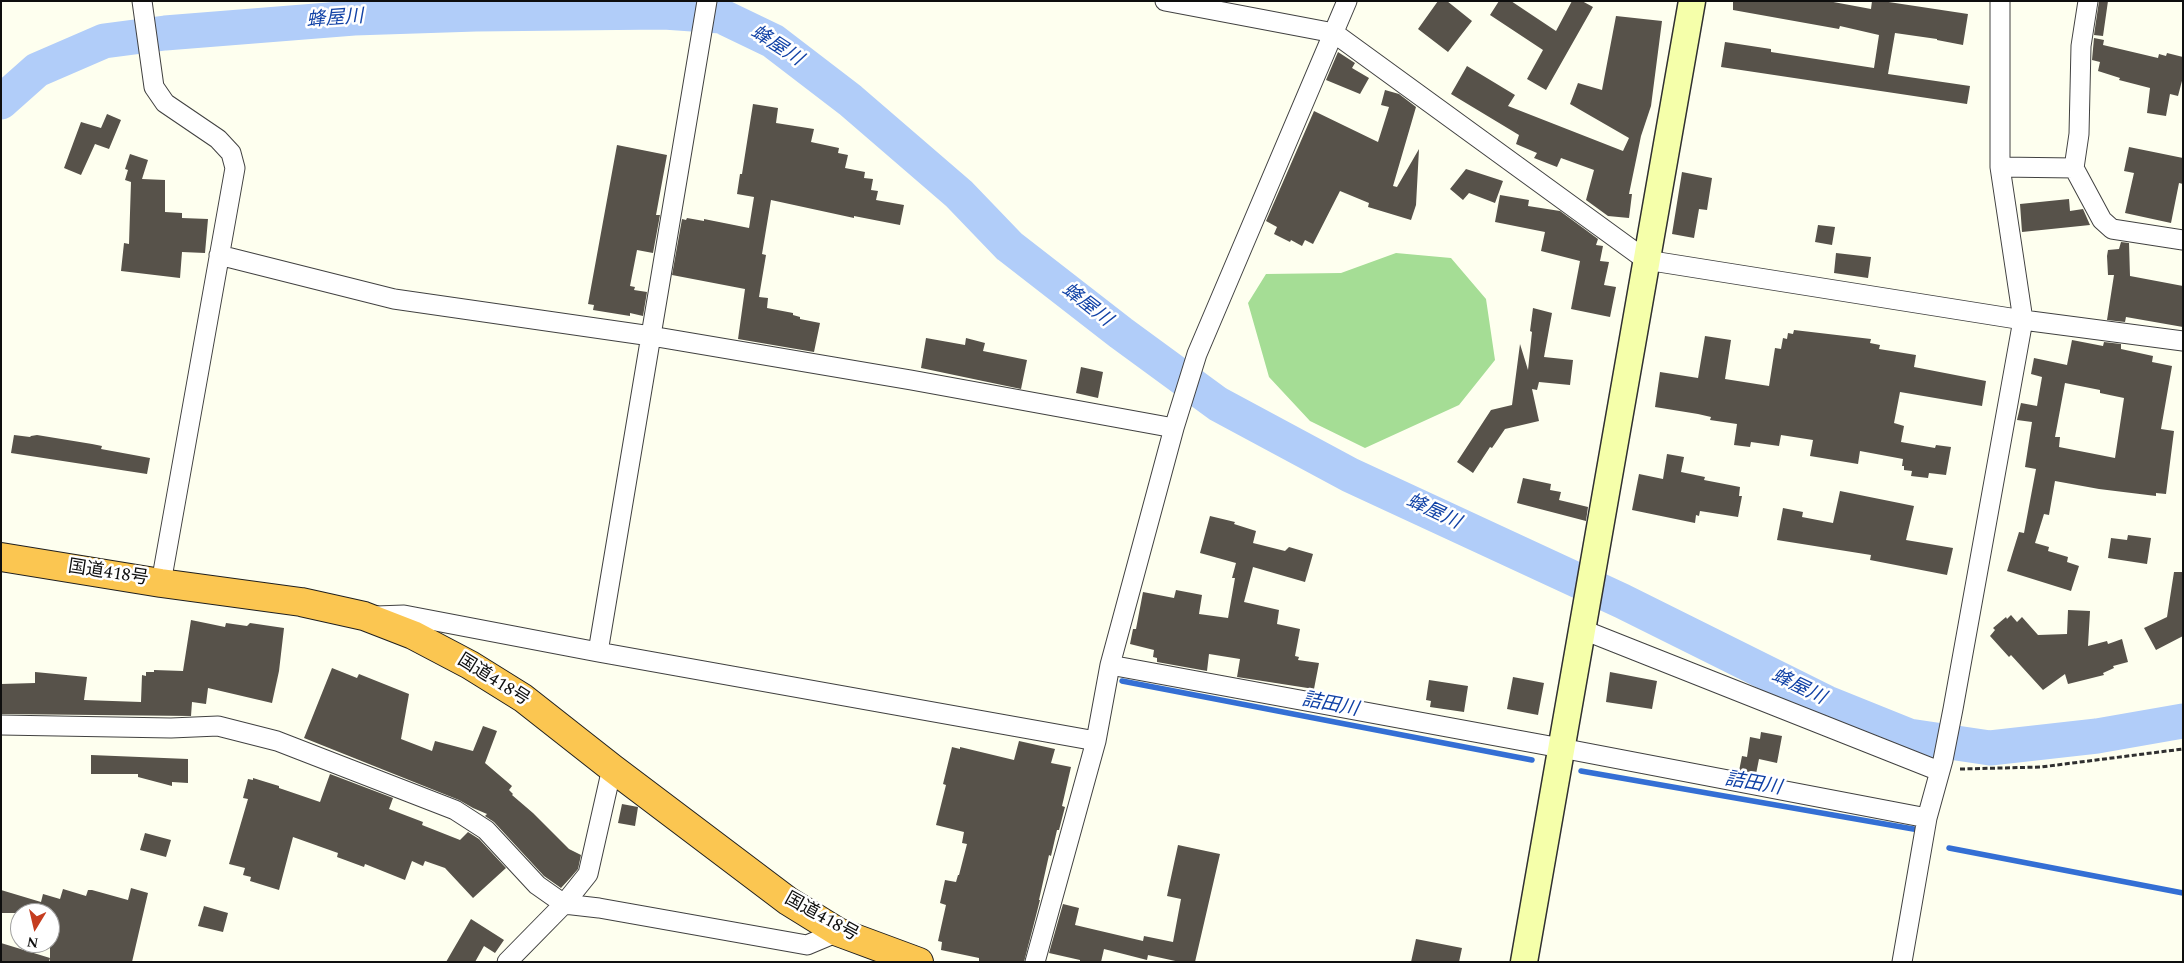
<!DOCTYPE html>
<meta charset="utf-8">
<style>
body{margin:0}
#map{position:relative;width:2184px;height:963px;overflow:hidden;background:#feffef;font-family:Spectral,serif}
canvas{display:block}
.frame{position:absolute;inset:0;border:2px solid #0e0e0e;pointer-events:none}
.north{position:absolute;left:10px;top:903px;width:50px;height:50px;box-sizing:border-box;background:#fff;border:1px solid #9f9f9f;border-radius:50%;rotate:189deg;font-size:14px;font-weight:700;line-height:20px;text-align:center;color:#0e0e0e}
.north::after{content:'';display:block;margin:auto;width:18px;height:22px;background:#c53d1f;clip-path:polygon(50% 0,100% 100%,50% 72%,0 100%)}
</style>
<div id="map">
<canvas width="2184" height="963"></canvas>
<div class="frame"></div>
<div class="north">N</div>
</div>
<script>
const ctx = document.querySelector('canvas').getContext('2d');
ctx.lineJoin = 'round';
function fillPath(path, color) {
  ctx.fillStyle = color;
  ctx.fill(path, 'evenodd');
}
function trace(path, color, width, dash) {
  ctx.strokeStyle = color;
  ctx.lineWidth = width;
  ctx.lineCap = dash ? 'butt' : 'round';
  ctx.setLineDash(dash || []);
  ctx.stroke(path);
}
function drawText(font, color, halo, rows, align = 'center') {
  ctx.font = font + ' Spectral,"Noto Sans JP",serif';
  ctx.lineWidth = 5;
  ctx.setLineDash([]);
  ctx.textBaseline = 'middle';
  ctx.strokeStyle = halo;
  ctx.fillStyle = color;
  for (const [text, x, y, turn = 0] of rows) {
    ctx.save();
    ctx.translate(x, y);
    ctx.rotate((+turn || 0) * Math.PI / 180);
    ctx.textAlign = isNaN(turn) ? turn : align;
    if (halo) ctx.strokeText(text, 0, 0);
    ctx.fillText(text, 0, 0);
    ctx.restore();
  }
}
const forest = new Path2D(`
 M1396,253l55,5 35,41 9,61 -36,45 -94,43 -55,-27 -41,-44 -21,-74 18,-29 75,-1z`);
const stream = new Path2D(`
 M1122,681l410,79
 M1581,771l338,59
 M1949,848l234,45`);
const river = new Path2D(`
 M1,102l36,-32 67,-29 61,-8 189,-15 122,-4 188,-2 57,4 52,25 77,59 109,94 50,52 112,87 97,71 132,71 272,126 205,102 82,33 81,12 107,-12 86,-15`);
const building = new Path2D(`
 M1438,1h9l25,20 -24,31 -30,-23z
 M1499,1h12l45,30 16,-30h10l11,6 -47,83 -19,-11 16,-29 -53,-35z
 M1733,1h95l43,8 1,-8h10l86,13 -5,31 -26,-5v-1l-42,-6 -7,41 82,12 -3,18 -246,-37 4,-25 46,7v3l103,16 5,-33 -39,-9 -1,3 -106,-19z
 M2099,1h9l-5,35 -9,-1z
 M1616,16l46,5 -11,85 -10,30 -12,58h3l-3,24 -21,-2 -22,-16 8,-30 -33,-12 -4,9 -23,-9 3,-5 -21,-9 3,-9 -68,-41 16,-28 48,29 -7,11 115,45 6,-13 -59,-34 8,-21 24,7z
 M2094,38l10,2 -1,5 55,13 1,-4 7,2 1,-3 16,4v20l-5,19 -8,-2 -4,22 -19,-3 3,-25 -31,-8 1,-2 -22,-7 2,-9 -8,-2z
 M1338,52l17,11 -3,5 17,10 -9,16 -34,-14z
 M1385,90l14,4 17,13 -23,79 4,1 22,-38 -3,56 -5,15 -43,-13 1,-4 -29,-12 -27,53 -8,-4 -3,6 -11,-6 -1,2 -16,-8 3,-7 -11,-6 48,-110 64,31 11,-35 -8,-2z
 M753,104l25,4 -2,15 38,6 -3,13 28,6 -1,5 10,2 -3,13 20,4 -1,6 9,1 -2,11 7,1 -2,9 28,5 -4,20 -46,-9v2l-83,-18 -9,54 4,1 -7,42 9,1 -1,10 26,5v2l7,2v2l20,4 -6,29 -76,-13 7,-50 -73,-14 10,-56 4,1 1,-2 17,3v-2l45,9 5,-31 -17,-3 3,-20h2z
 M107,114l14,6 -12,29 -14,-5 -14,31 -17,-7 17,-46 20,6z
 M617,145l50,10 -11,60h4l-7,38 -16,-3 -7,36 5,1 -1,3 13,2 -4,24 -13,-3v3l-37,-6 1,-5 -6,-1z
 M2129,147l54,11v26l-4,-1 -8,40 -46,-10 9,-40 -10,-2z
 M130,154l18,6 -6,19 23,1v32l17,1v5l26,1 -3,34 -23,-1 -2,26 -59,-7 3,-28 5,1 2,-62 -6,-2 3,-10 -3,-1z
 M1466,169l37,12 -8,22 -26,-10 -6,7 -13,-11z
 M1682,172l30,6 -5,32 -8,-1 -5,29 -22,-4z
 M1500,195l29,5 -1,6 32,5 38,28 -2,6 7,1 -3,15 9,1 -5,23 12,2 -6,30 -39,-8 9,-48 -39,-10 4,-19 -50,-10z
 M2069,199l1,12 13,-2 7,16 -68,7 -2,-28z
 M1818,225l17,2 -3,18 -17,-3z
 M2121,242l8,1 1,33 53,10v41l-57,-10 -1,5 -18,-2 7,-45h-6l-1,-19 1,-6 11,-1z
 M1836,253l35,4 -3,21 -34,-5z
 M1533,308l19,5 -8,44 29,3 -3,25 -31,-3 -2,8 -5,-1 7,32 -34,8 -13,19 -2,-1 -17,26 -16,-11 34,-52 21,-5 8,-61 8,26 4,-38 -2,-1z
 M1794,330l77,9 -1,4 10,2 -1,4 37,6 -2,12 72,14 -4,25 -82,-14 -6,31 10,3 -3,16 34,6 1,-3 15,2 -5,28 -17,-2 -1,5 -17,-2 1,-5 -8,-1v-4h-2l1,-7 -43,-8 -2,13 -48,-8 3,-16 -32,-5 -2,11 -28,-4 -1,5 -16,-2 3,-21 -27,-4 1,-3 -13,-3 -43,-7 5,-35 38,6 7,-42 26,4 -6,39 44,7 6,-38 6,1 2,-11 4,1 1,-6 5,1z
 M926,338l39,7 1,-7 19,5 -2,8 44,9 -6,29 -100,-21z
 M2072,340l31,6 1,-4 17,2v5l32,7 -1,6 20,4 -11,63 13,2 -8,63 -10,-1v3l-57,-7 -44,-8 -6,34 -5,-1 -9,29 14,4 -1,4 20,6 -1,5 12,4 -8,25 -64,-20 12,-39 5,1 12,-64 -11,-2 7,-45 -15,-2 4,-17 16,3 5,-29 -11,-3 3,-16 33,7zM2065,383l35,7v3l24,5 -9,60 -56,-11 1,-10h-5z
 M1081,367l22,5 -5,26 -22,-5z
 M14,435l16,2 1,-1 6,-1 55,9 10,2 -1,3 49,9 -3,16 -136,-21z
 M1667,454l17,3 -3,15 24,5 -1,3 36,7 -1,9h3l-4,21 -38,-6 -1,5 -3,-1 -1,8 -63,-13 7,-36 24,5z
 M1523,478l28,6 -1,6 11,2 -2,8 29,7 -2,14 -69,-18z
 M1840,491l74,15 -8,34 47,8 -6,27 -77,-15 1,-5 -94,-15 6,-32 20,4 -1,5 31,6z
 M1210,516l25,6 -1,2 22,7 -3,12 32,8 4,-4 24,7 -8,28 -52,-15 -9,35 35,8 -2,14 23,5 -5,27 4,1 -1,3 21,3 -5,26 -77,-12 3,-18 -31,-5 -2,17 -50,-9v-4l-4,-1 1,-7 -24,-6 3,-15h3l7,-37 31,6 2,-8 26,5 -3,19 29,4 7,-40h-3l4,-15 -36,-10z
 M2128,535l23,3 -4,26 -39,-6 3,-20 16,2z
 M2174,572h9v64l-27,14 -12,-22 23,-11z
 M2068,610l22,1 -2,35 19,-5 1,3 14,-5 6,23 -15,4 1,2 -11,5 1,2 -36,9 -3,-10 -22,16 -32,-35 -2,2 -19,-21 5,-6 -2,-2 13,-11 1,2 4,-4 6,7 5,-5 16,18 29,-1z
 M191,620l34,7 1,-4 21,3 3,-3 34,5 -5,43 -7,32 -64,-15 -2,16 -14,-2 -1,14 -190,-2v-30l34,-1v-11l52,5 -3,23 57,2 1,-27 4,1v-4h8v-2l29,1z
 M332,668l25,10 2,-4 50,20 -8,45 31,12 3,-10 38,10 10,-25 14,5 -12,32 27,23 -3,4 4,4 -1,1 21,18 36,36 12,6 -3,14 -6,7 -11,12 -17,-12 -50,-54 -9,-6 2,-2 -14,-6 -14,-8 -155,-62z
 M1610,672l47,9 -5,28 -46,-7z
 M1513,677l31,6 -6,32 -31,-6z
 M1429,680l39,6 -4,26 -34,-5 1,-6 -5,-1z
 M1761,732l21,4 -5,27 -18,-4 -3,15 -17,-3 3,-15 15,3 -10,-2 3,-20 10,2z
 M1019,741l36,8 -4,14 20,4 -9,39 3,1 -6,23h-2l-6,26 -2,-1 -10,45h1l-16,62h-45v-4l-38,-8 1,-8 -4,-1 8,-36 -6,-2 5,-23 11,2 2,-7h1l8,-31 -5,-1 2,-11 -28,-7 10,-40 -3,-1 9,-37 8,2v-2l54,13z
 M91,755l97,4v24l-16,-1v4l-34,-9v-3h-47z
 M330,774l63,24 -4,11 34,13 -1,3 38,15 8,-8 11,7 27,29 -33,30 -28,-30 -20,-7 -2,5 -11,-5 -7,19 -40,-16 -1,3 -27,-10 1,-4 -45,-16 -14,53 -29,-9 1,-4 -8,-2 2,-7 -16,-4 19,-65 -5,-1 5,-19 5,1v-2l26,8v2l41,14z
 M622,804l16,3 -3,19 -17,-3z
 M145,833l26,7 -5,17 -26,-7z
 M1178,845l42,9 -25,108h-15l-32,-7 -1,5 -43,-11 -3,13h-21v-2l-31,-7 14,-49 16,4 -4,17 68,16 1,-5 29,6 8,-43 -14,-3z
 M131,888l17,5 -16,69h-82v-49h-49v-23l40,12 2,-8 17,5 3,-10 23,7 2,-6h4l36,10z
 M204,906l24,7 -5,19 -25,-6z
 M471,919l33,21 -9,13 -11,-7 -9,16h-29z
 M1416,939l46,9 -3,14h-48z
 M1,943l49,15 -1,4h-48z`);
const path = new Path2D(`
 M1960,769l81,-2 142,-18`);
const street = new Path2D(`
 M142,1l12,86 11,16 53,36 13,14 4,15 -74,415
 M1165,1l169,32 312,227 377,60 160,21
 M2088,1l-7,45 -2,88 -5,34 28,52 10,9 71,11
 M2000,167l74,1
 M219,255l175,44 257,37 260,44 263,48
 M376,616l28,-1 194,37 498,89
 M1581,629l358,142
 M598,652l109,-651
 M1110,665l451,83 366,70
 M1,725l170,3 47,-2 59,15 178,69 31,20 51,55 27,19 35,4 208,37 31,-13
 M507,962l57,-58 24,-30 24,-106
 M1035,962l61,-221 14,-76 64,-237 23,-74 150,-353
 M1902,962l25,-144 16,-58 10,-51 70,-389 -23,-153v-166`);
const secondary = new Path2D(`
 M1524,962l168,-961`);
const highway = new Path2D(`
 M1,557l160,26 140,19 63,14 49,19 57,30 53,33 89,70 176,133 50,31 81,30`);
const streetNames = [
 ["国道418号",108,574,9],
 ["国道418号",493,681,32],
 ["国道418号",821,918,29]
];
const waterNames = [
 ["蜂屋川",335,20,-4],
 ["蜂屋川",776,47,33],
 ["蜂屋川",1086,306,38],
 ["蜂屋川",1433,513,25],
 ["蜂屋川",1798,688,26],
 ["詰田川",1330,706,11],
 ["詰田川",1753,785,10]
];
fillPath(forest, '#a5dd95');
trace(stream, '#346fd4', 5.5);
trace(river, '#b1cdf9', 35);
fillPath(building, '#57524a');
trace(street, '#414141', 21);
trace(secondary, '#303030', 29);
trace(highway, '#1f1f1f', 30);
trace(path, '#303030', 3, [5, 2.5]);
trace(street, '#fff', 19);
trace(secondary, '#f5ffaa', 26);
trace(highway, '#fbc651', 28);
drawText('18px', '#0e0e0e', '#fff', streetNames);
drawText('italic 19px', '#1142a6', '#fff', waterNames);
</script>
